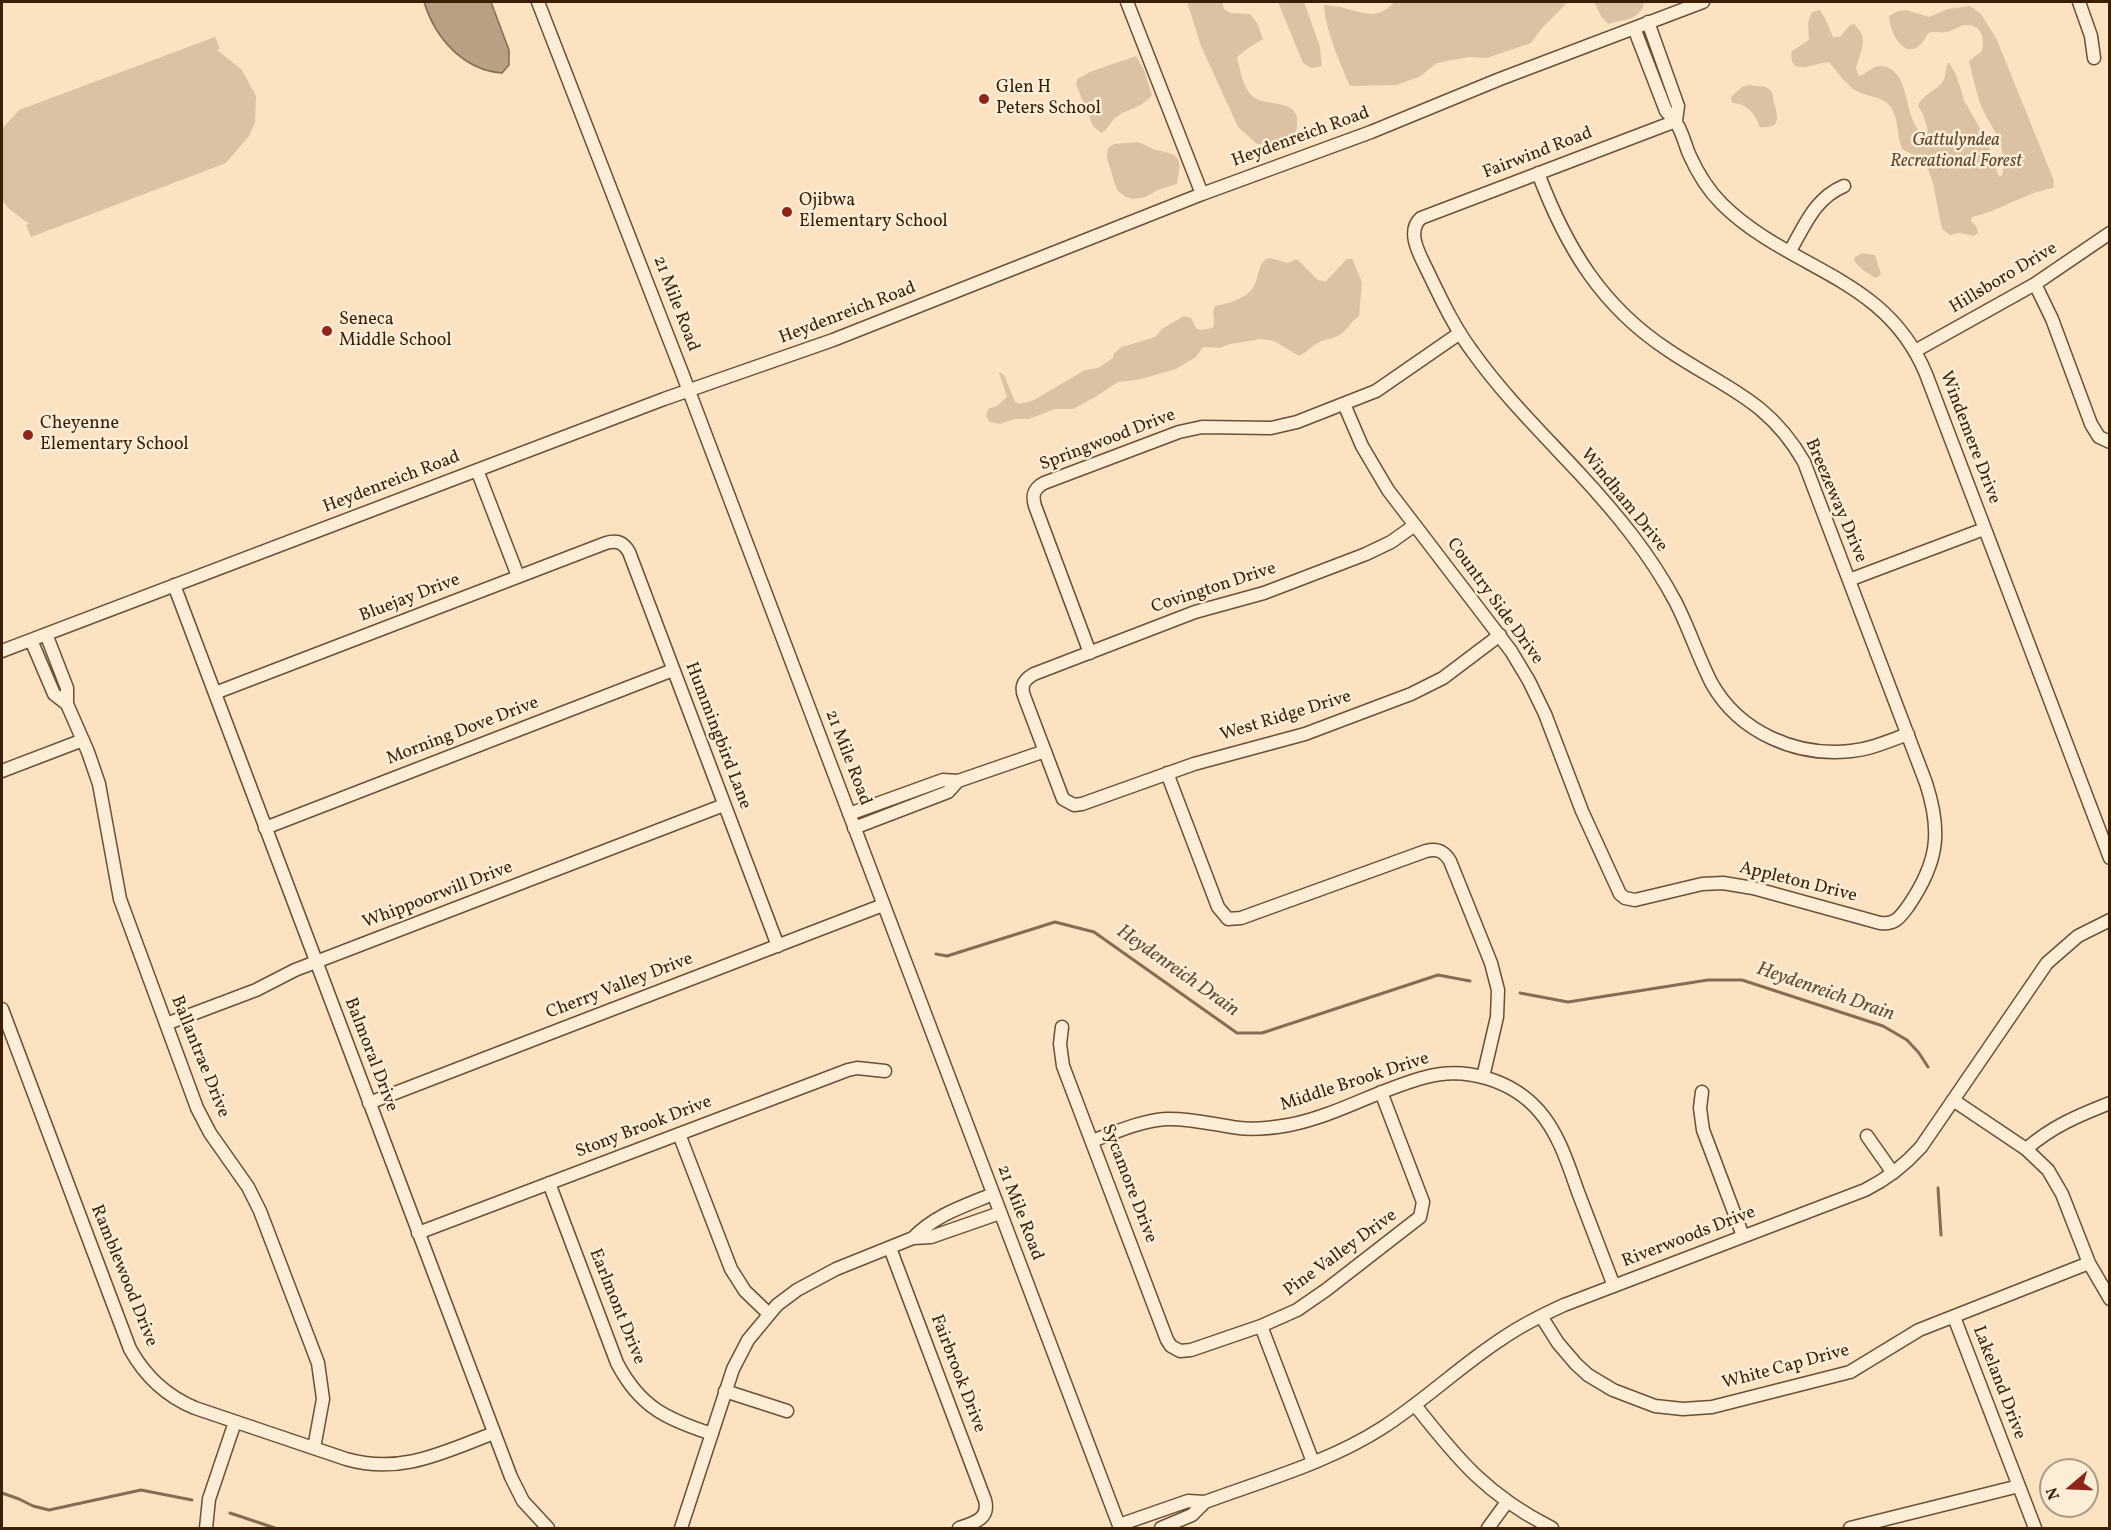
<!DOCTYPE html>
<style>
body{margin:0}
#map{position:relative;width:2111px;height:1530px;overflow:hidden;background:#fbe3c2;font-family:Vollkorn,serif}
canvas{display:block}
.frame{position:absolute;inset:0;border:3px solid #3a1f05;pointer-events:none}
.north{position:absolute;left:2039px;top:1458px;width:60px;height:60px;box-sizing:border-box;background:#fcedd7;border:2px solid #ae9b83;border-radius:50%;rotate:251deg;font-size:16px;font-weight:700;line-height:24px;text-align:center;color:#3a1f05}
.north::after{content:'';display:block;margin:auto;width:21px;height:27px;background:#8f2418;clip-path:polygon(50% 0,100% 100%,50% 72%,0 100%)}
</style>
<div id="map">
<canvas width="2111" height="1530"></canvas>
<div class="frame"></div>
<div class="north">N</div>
</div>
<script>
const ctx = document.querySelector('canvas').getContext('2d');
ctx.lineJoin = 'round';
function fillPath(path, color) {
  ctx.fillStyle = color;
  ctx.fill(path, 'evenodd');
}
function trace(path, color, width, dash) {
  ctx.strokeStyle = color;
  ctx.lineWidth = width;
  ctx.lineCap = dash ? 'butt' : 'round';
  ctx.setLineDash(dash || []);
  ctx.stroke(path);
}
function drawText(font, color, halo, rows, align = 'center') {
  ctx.font = font + ' Vollkorn,serif';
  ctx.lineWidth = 5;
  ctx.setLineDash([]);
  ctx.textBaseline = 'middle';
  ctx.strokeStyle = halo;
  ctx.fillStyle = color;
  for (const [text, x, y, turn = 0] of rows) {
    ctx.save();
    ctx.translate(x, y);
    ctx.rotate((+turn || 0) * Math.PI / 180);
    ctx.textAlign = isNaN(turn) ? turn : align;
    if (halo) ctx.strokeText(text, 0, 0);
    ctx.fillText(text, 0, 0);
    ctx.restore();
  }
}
const green = new Path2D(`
 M1187,2h35l2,7 7,4 19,1 7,9 6,16 -15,9 -11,9c3,12 6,31 15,39 12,12 50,0 45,31 -1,7 -7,11 -12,13 -10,4 -18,5 -28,4l-19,-17 -37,-81z
 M1278,2h26l16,45 2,19 -10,2 -9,-5z
 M1394,2h174l-26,26 -11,15 -44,15 -18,-1 -32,6 -18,14 -23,8 -46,1c-10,-23 -25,-57 -26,-81 6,1 13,1 20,3 19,5 34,13 50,-6z
 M1594,2h50c-1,17 -22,18 -36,22l-7,-8z
 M1970,6l11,8 16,26 57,141 -1,7c-29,5 -53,23 -81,29l-1,4 5,5 2,7 -4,3 -14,-3 -10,2 -8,-6 -9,-46 -6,-16 -10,-10 -15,-8c-5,-13 -3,-27 -10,-40 -7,-13 -26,-12 -37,-19 -10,-6 -18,-19 -26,-28 -11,0 -42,17 -37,-11l17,-11 -1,-17 4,-11 8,-2 5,8 8,19h7l9,-11 5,-2c16,15 7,26 2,44l3,8c7,-2 14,-10 21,-10 33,1 22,56 43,67l5,-2 -5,-17 -5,-8c6,-14 19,-14 25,-25 4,-6 1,-13 6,-19l8,15 7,23 23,41 12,36 3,-2c7,-27 -9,-44 -20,-67 -6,-15 -9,-31 -13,-47l13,-10c3,-14 -1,-27 -17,-26 -7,1 -12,6 -19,7 -7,1 -11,-1 -18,1 -16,34 -37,8 -39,-17l9,-5 8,-1 23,7 19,-8z
 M215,37l5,12 -3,1 25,20 14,26 -1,27 -6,13 -23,27 -195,74 -5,-12 3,-1 -21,-16 -6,-8v-71l17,-19z
 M1136,56l8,14 8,25c-9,13 -27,14 -38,24 -5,5 -6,11 -13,14l-8,-7 -17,-42 1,-5 13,-7z
 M1750,85c6,2 13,0 19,4 5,4 3,8 5,13 4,16 8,27 -15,25 -3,-14 -14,-24 -27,-24l-1,-6 11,-10z
 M1137,142c7,2 13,6 19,8 25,5 26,7 21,34l-17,5 -15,8 -11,2 -8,-2 -8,-6 -3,-7 -8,-26 1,-10 6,-4z
 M1862,253l13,2 6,19 -5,4 -12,-7 -10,-10 1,-4z
 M1269,258l19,5 9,-4 21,21 7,2 22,-23h5l10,23 -3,34c-8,5 -12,15 -21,20 -6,3 -13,3 -19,6 -7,4 -12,10 -20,14l-25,-15 -13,-2 -31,5 -11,4 -12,-1h-4l-7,10 -20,12 -39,11 -19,2 -23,15 -22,12h-18l-26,10h-14l-15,5 -10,-2 -4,-6 2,-7 9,-3 10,-9 -8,-25 5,3 11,27 5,2 14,-4 51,-30 13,-2 15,-10 1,-5 8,-6 33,-10 7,-8 22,-13 7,2 5,10 4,2 13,-2c3,-8 -2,-14 2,-22 10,-2 24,-5 32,-12 16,-12 7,-31 22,-36z`);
const water = new Path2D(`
 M424,2h67l18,48v15l-7,8c-39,-3 -67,-35 -78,-71z`);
const stream = new Path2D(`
 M936,954l11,2 108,-34 39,10 143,101h25l176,-58 32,6
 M1520,993l48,9 140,-22h34l141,46 24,14 12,13 9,14
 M1938,1188l3,47
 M2,1493l17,6 14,7 16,4 92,-20 51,10
 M230,1513l45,15`);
const minor = new Path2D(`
 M538,2l143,368 439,1158
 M1127,2l75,192
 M2079,2l12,34 3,22
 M1648,22l30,84 -2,15
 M1634,28l32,83c15,14 16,25 23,43 8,18 19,36 33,50 68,67 163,71 204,170l184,484
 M1676,121l-255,97c-16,14 0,39 7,54 13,27 26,55 44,79 32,45 71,83 108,123 36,39 70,80 95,127 14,27 23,56 37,83 28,49 85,73 139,67 20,-2 38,-10 57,-17
 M1790,251c15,-26 25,-53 54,-65
 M2035,284l17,35 39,105 8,13 11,5
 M1915,351l120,-67 75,-51
 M1344,404l18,42 26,44 123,161 18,30 16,33 37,97 38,83 5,4 10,2 67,-16 21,-1 30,5 127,35c16,2 21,-7 29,-18 29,-43 33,-73 17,-122l-122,-321c-36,-63 -80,-74 -136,-112 -67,-44 -102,-103 -130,-177
 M477,470l41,106
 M1415,525l-24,17 -25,12 -102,39 -69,19 -161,62c-9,5 -14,11 -10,22l39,103 11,6 8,-1 112,-40 111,-30 106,-40 32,-16 57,-43
 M1849,580l135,-51
 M174,585l337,892 12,24 25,27
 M46,634l21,54v16l21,48 11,32 21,115 77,209 13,25 38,54 12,24 58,152 5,36 -9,49
 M31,640l23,54 13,10
 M2,651l662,-252 169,-59 369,-146 169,-62 129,-53 203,-77
 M1090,653l-55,-147c-3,-10 -2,-17 9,-23l135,-51 23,-5 69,1 26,-6 79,-31 84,-58
 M215,693l391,-150c11,-3 17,-1 23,9l149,394
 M2,771l81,-31
 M1167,773l51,134 10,12 13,-1 185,-67c11,-3 18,0 24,10l41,102 7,27 -1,27 -14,60
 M849,814l94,-34 15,1 87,-30
 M265,828l408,-158
 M854,828l94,-36 10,-11
 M2,1009l128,340c15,27 36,47 65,59l151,51c55,16 98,-7 148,-26
 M166,1024l90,-34 39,-20 429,-165
 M1062,1027l-2,17 3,22 104,274 4,6 9,5 11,-1 70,-24 36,-16 29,-20 94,-73 3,-15 -42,-110
 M1702,1092l-2,16 3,22 40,106
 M1953,1100l73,49 22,21 14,24 27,69 21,36
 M369,1103l514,-198
 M679,1134l52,135 14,22 24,23
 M1867,1136l26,37
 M1092,1141c24,-9 48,-20 74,-22 25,-1 49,6 73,9 16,2 33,0 50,-3 47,-9 90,-36 137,-48 39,-11 86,3 113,34 20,23 29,53 39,81 12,32 24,63 36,94
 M2026,1149c27,-23 51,-33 84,-46
 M549,1183l68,180c23,44 49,56 95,71
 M418,1233l430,-163 9,-2 28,3
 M913,1238c22,-23 51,-32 80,-44
 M890,1248l95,252c5,19 -11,23 -26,28
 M1541,1316l17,27 18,21 12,11 25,15 42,16 28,3 29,-2 138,-35 69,-42 170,-67
 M1954,1317l81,211
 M1261,1326l52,136
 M725,1391l62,20
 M1415,1405c43,55 73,91 137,123
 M1119,1525l69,-24 17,1c60,-22 124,-40 177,-74 42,-27 77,-61 118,-88 20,-14 42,-25 64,-35l301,-115c22,-11 40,-25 56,-43l126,-184 31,-27 32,-16
 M206,1528l3,-29 26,-77
 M681,1528l52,-159 15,-29 29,-35 20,-15 39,-21 77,-31 18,-1 69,-24
 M1161,1528l31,-13 13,-13
 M1488,1528l19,-26
 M1850,1528l169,-42`);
const markers = [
 [984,99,6,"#8f2418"],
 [787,212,6,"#8f2418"],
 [327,331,6,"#8f2418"],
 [28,435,6,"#8f2418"]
];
const poiNames = [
 ["Glen H",996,89],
 ["Peters School",996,110],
 ["Ojibwa",799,202],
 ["Elementary School",799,223],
 ["Seneca",339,321],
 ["Middle School",339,342],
 ["Cheyenne",40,425],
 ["Elementary School",40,446]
];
const streetNames = [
 ["Heydenreich Road",1301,138,-20],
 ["Fairwind Road",1538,154,-21],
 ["Hillsboro Drive",2004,279,-31],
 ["21 Mile Road",675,304,69],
 ["Heydenreich Road",848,314,-21],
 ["Windemere Drive",1969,438,69],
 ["Springwood Drive",1108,441,-21],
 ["Heydenreich Road",392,483,-21],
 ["Windham Drive",1623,501,51],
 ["Breezeway Drive",1835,501,67],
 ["Covington Drive",1214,589,-18],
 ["Bluejay Drive",410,599,-21],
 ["Country Side Drive",1494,602,54],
 ["West Ridge Drive",1286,717,-17],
 ["Morning Dove Drive",463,732,-21],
 ["Hummingbird Lane",717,736,69],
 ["21 Mile Road",847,758,69],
 ["Appleton Drive",1798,883,14],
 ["Whippoorwill Drive",438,896,-21],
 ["Cherry Valley Drive",620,987,-21],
 ["Balmoral Drive",370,1055,69],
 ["Ballantrae Drive",199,1057,68],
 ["Middle Brook Drive",1355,1083,-18],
 ["Stony Brook Drive",644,1128,-21],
 ["Sycamore Drive",1128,1184,69],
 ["21 Mile Road",1019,1213,69],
 ["Riverwoods Drive",1689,1238,-21],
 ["Pine Valley Drive",1341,1254,-36],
 ["Ramblewood Drive",123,1276,68],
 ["Earlmont Drive",616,1307,68],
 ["White Cap Drive",1786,1368,-15],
 ["Fairbrook Drive",957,1374,69],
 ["Lakeland Drive",1998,1383,69]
];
const parkNames = [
 ["Gattulyndea",1956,142],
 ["Recreational Forest",1956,163]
];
const waterNames = [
 ["Heydenreich Drain",1177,972,35],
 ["Heydenreich Drain",1825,993,19]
];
fillPath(green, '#dac2a2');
fillPath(water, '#b9a082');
trace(water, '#866c50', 1.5);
trace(stream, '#866c50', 3);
trace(minor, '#6a5034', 15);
trace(minor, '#fcedd7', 12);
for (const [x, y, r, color] of markers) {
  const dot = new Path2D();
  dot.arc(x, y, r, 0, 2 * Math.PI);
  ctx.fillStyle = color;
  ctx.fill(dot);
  trace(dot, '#fcedd7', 2);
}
drawText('18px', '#3a1f05', '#fcedd7', poiNames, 'left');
drawText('18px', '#3a1f05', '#fcedd7', streetNames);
drawText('italic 18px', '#62482c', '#fcedd7', parkNames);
drawText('italic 20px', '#664c31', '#fcedd7', waterNames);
</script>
